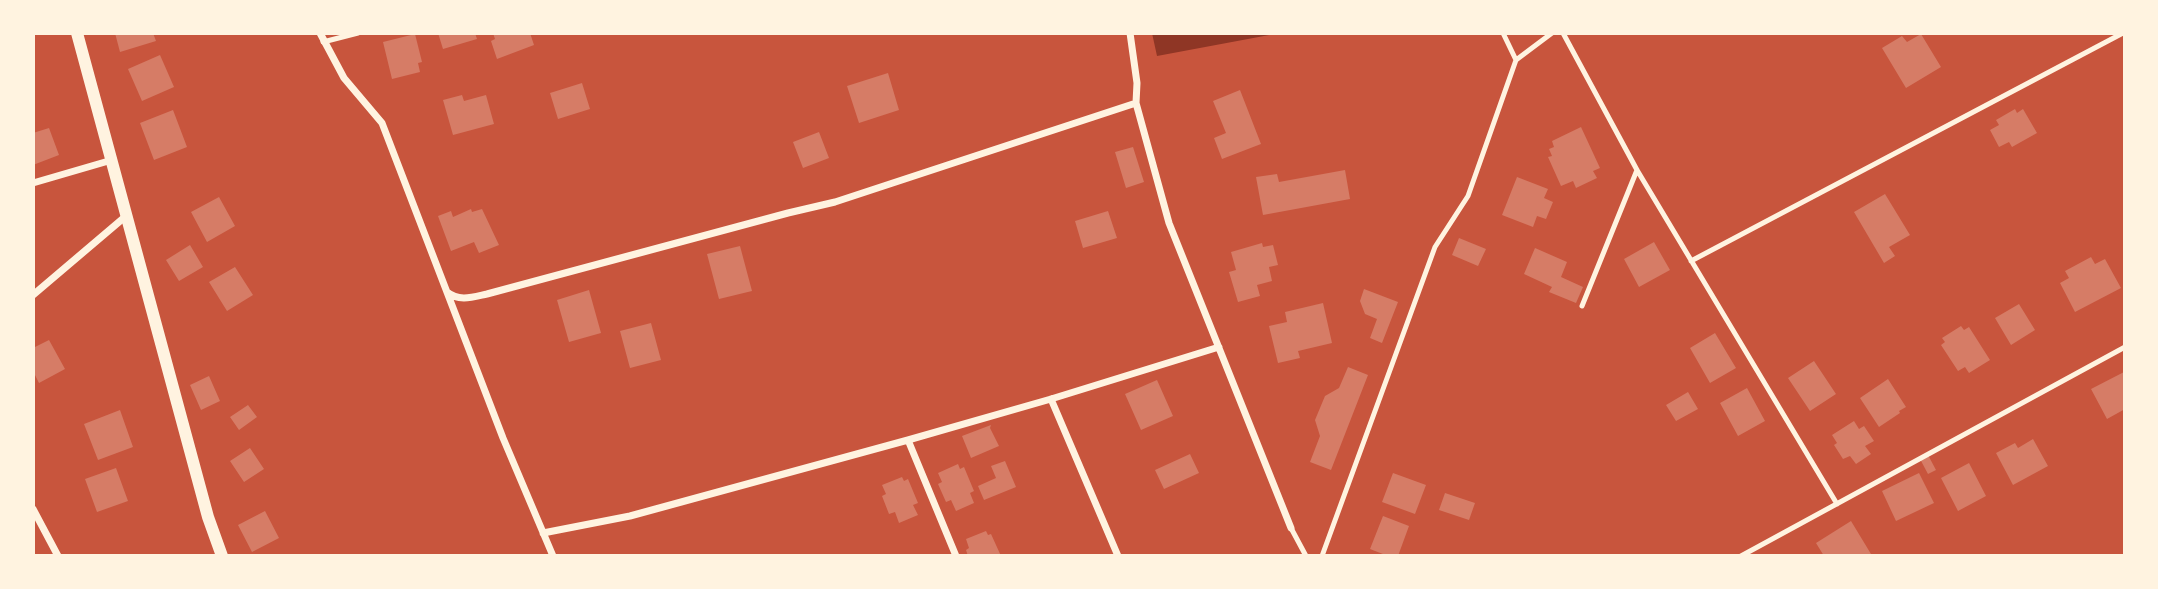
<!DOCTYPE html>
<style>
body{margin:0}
#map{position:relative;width:2158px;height:589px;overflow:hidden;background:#c8553d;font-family:"Roboto Serif",serif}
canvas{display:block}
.frame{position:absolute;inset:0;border:35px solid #fff3e0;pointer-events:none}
</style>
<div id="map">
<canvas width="2158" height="589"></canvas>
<div class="frame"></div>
</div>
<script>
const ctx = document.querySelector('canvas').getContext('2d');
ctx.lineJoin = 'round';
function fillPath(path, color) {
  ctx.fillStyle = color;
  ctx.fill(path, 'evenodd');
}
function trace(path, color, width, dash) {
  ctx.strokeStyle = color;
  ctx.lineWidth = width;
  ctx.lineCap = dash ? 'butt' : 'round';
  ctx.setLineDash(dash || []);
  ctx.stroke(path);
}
const water = new Path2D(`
 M1152,33h128l-123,23z`);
const building = new Path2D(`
 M115,33h38l3,8 -36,11z
 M438,33h37l2,6 -34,10z
 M493,33h37l4,12 -37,14 -6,-18 4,-2z
 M415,34l7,28 -4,1 2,9 -28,7 -9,-37z
 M1921,34l20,33 -35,21 -24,-40 20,-12 5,6z
 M160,55l14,32 -32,14 -14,-32z
 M888,73l11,37 -40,13 -12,-37z
 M582,83l8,26 -32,10 -8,-26z
 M1240,90l21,54 -39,15 -8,-21 12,-5 -13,-32z
 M462,95l2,6 22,-6 8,29 -41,11 -10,-35z
 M2015,109l2,4 6,-4 14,24 -25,14 -3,-5 -10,5 -9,-17 9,-5 -3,-5z
 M173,110l14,37 -33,13 -14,-37z
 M1581,127l19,41 -7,3 4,7 -21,10 -3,-7 -12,5 -13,-29 4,-1 -3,-7 5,-2 -2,-6z
 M49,128l10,27 -26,10v-32z
 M819,132l10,26 -26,10 -10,-26z
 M1133,147l11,35 -18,6 -11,-36z
 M1345,170l5,29 -87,16 -7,-38 21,-3 2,8z
 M1517,177l31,12 -4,9 9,4 -7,17 -9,-3 -4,11 -31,-12z
 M1885,194l25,41 -21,12 6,9 -11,7 -30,-51z
 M219,197l16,29 -28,16 -16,-30z
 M471,209l1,3 10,-3 17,36 -20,8 -5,-11 -23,9 -13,-35 13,-5 2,6z
 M1108,211l9,27 -34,10 -8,-27z
 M1459,238l27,11 -8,17 -26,-11z
 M1654,242l16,28 -31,17 -15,-28z
 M1262,243l1,4 10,-2 5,20 -9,2 3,14 -15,4 3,11 -22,6 -9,-30 7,-2 -5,-18z
 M190,245l13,22 -24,14 -13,-21z
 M740,246l12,45 -33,8 -12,-45z
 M1535,248l32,14 -6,15 22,10 -7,16 -27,-11 3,-5 -28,-13z
 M2091,257l4,7 10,-5 16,29 -46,24 -15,-29 9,-5 -4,-7z
 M235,267l18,28 -26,16 -18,-29z
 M1364,289l34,13 -16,41 -12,-5 7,-19 -12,-5 -5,-13z
 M589,290l12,43 -32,9 -12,-42z
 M1323,303l9,40 -34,8 2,7 -22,5 -9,-37 18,-4 -2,-10z
 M2019,304l16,26 -24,15 -16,-27z
 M651,323l10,37 -31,8 -10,-37z
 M1961,326l3,4 5,-3 21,33 -21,13 -4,-6 -7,4 -17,-26 4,-3 -3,-4z
 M1715,333l21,35 -26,15 -20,-35z
 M49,340l16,29 -26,14 -6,-12v-23z
 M1814,361l22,33 -26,17 -22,-33z
 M1348,367l20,8 -37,95 -21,-8 10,-26 -5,-16 10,-24 14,-8z
 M2124,372l1,37 -18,10 -16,-30z
 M209,376l11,25 -19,9 -11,-25z
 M1888,379l18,28 -7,4 1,2 -21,14 -19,-29z
 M1157,380l16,36 -32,14 -16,-36z
 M1747,388l18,33 -27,15 -18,-33z
 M1688,392l10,17 -22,12 -10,-16z
 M248,405l9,12 -18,13 -9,-13z
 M120,410l13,37 -35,13 -14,-36z
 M1854,421l5,8 5,-3 10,15 -9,5 6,8 -15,10 -6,-8 -7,3 -9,-14 3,-2 -5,-8z
 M991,425l-1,3 9,18 -28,12 -9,-22z
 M2033,439l15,27 -35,19 -17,-32 19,-10 3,5z
 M250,448l14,21 -20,13 -14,-21z
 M1190,454l9,19 -35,16 -9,-19z
 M1928,455l8,15 -8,4 -8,-15z
 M1005,461l11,26 -32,13 -6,-14 18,-8 -5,-12z
 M1969,463l17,33 -28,15 -17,-33z
 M958,464l2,5 4,-2 10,24 -4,2 4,10 -18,8 -5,-11 -5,2 -8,-18 4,-2 -4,-9z
 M116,468l12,33 -31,11 -12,-33z
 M1393,473l33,12 -11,29 -33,-12z
 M1919,473l15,30 -38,18 -14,-30z
 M902,477l2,4 4,-2 10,24 -5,2 5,10 -19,8 -4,-11 -6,2 -7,-18 4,-2 -4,-9z
 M1445,493l30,10 -6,17 -30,-10z
 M265,511l14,27 -27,14 -14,-27z
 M1383,516l26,10 -11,30h-10l-18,-7z
 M1851,521l20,33 -47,2 -8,-13z
 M986,531l2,4 3,-1 10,22h-33l-2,-6 3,-2 -3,-9z`);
const service = new Path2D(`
 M1503,33l13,27
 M1563,33l74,137 200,334
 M323,42l35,-9
 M1691,261l432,-228
 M1582,306l55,-136
 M1291,528l15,28
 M1322,556l113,-309 33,-51 48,-136 36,-27
 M1741,556l384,-209`);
const minor = new Path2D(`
 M320,33l24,45 38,45 121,315 50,118
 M1130,33l7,50 -1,20 33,120 122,305
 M33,183l79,-23
 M447,292c12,10 26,5 40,2l301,-81 47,-11 301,-99
 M33,295l93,-79
 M1051,399l67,157
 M908,440l48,116
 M33,509l25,47
 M543,533l87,-17 278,-76 143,-41 168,-52`);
const tertiary = new Path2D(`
 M77,33l131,484 14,39`);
fillPath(water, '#8f3625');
fillPath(building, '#d67c66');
trace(service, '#fff3e0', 5);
trace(minor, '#fff3e0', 7);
trace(tertiary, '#fff3e0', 12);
</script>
